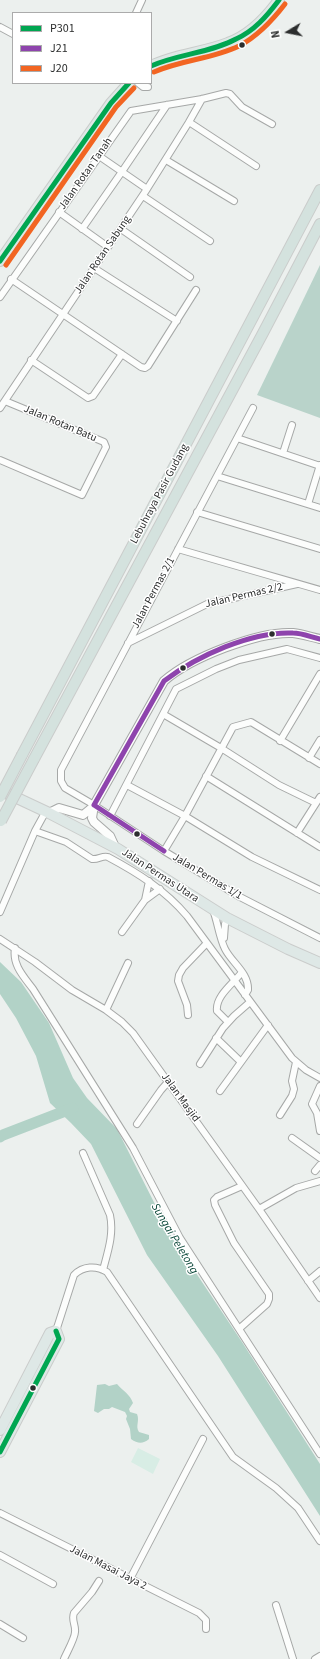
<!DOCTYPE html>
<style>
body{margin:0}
#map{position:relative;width:320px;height:1659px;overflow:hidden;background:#ecf0ee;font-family:"Source Sans 3",sans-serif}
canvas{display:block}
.legend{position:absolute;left:12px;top:12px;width:140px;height:72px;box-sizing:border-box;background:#fff;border:1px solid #ababab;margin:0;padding:5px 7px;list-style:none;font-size:12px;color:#2c2e2e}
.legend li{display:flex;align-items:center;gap:8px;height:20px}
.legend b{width:20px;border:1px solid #ababab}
.north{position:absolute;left:268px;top:12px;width:40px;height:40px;-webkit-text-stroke:3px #fff;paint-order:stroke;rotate:260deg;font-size:11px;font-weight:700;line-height:16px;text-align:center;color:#2c2e2e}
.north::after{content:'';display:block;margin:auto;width:14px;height:18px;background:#2c2e2e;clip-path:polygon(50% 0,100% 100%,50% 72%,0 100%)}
</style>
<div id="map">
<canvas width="320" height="1659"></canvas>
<ul class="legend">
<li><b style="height:5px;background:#00a651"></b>P301</li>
<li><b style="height:5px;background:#8e44ad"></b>J21</li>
<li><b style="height:5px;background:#f26522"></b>J20</li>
</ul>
<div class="north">N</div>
</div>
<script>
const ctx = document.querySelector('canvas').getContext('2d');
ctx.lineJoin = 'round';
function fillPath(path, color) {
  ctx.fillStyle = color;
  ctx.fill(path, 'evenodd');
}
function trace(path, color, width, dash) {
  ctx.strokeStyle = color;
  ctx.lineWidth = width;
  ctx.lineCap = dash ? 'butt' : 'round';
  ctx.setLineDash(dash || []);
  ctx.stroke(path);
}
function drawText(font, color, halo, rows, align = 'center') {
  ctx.font = font + ' "Source Sans 3",sans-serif';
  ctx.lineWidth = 3;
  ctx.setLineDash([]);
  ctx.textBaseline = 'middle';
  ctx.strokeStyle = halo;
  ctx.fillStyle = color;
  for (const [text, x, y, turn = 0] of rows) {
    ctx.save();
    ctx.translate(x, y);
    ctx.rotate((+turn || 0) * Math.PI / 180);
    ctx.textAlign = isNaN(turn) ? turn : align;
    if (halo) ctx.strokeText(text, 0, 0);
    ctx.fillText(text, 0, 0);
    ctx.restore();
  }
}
const green = new Path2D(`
 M138,1448l22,11 -7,15 -22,-12z`);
const forest = new Path2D(`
 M320,265v153l-63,-23z`);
const water = new Path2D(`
 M0,962l21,20 28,41 24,55 14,20 30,31 53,105 72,108 78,122v52l-102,-160 -71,-101 -56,-111 -20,-21 -21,-20 -14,-47 -20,-38 -16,-24z
 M105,1384l4,2 8,-2c6,7 13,10 16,19l-4,6 1,3 7,2c3,7 -2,12 2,18l10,3v4c-6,5 -11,5 -18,0l-1,-10 -4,-10 1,-3 -2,-4 -13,-5 -3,2h-5l-6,4 -4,-2 3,-26z`);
const river = new Path2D(`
 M0,1137l3,-2 70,-27`);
const minor = new Path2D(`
 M136,13l6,-13
 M0,27l13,7
 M138,83l5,4h5
 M189,122l67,44
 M99,156l48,33
 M166,160l68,41
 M143,196l67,45
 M59,212l49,35
 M82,229l39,-56 46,-68
 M121,229l69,48
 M94,268l83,53
 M11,279l130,88 4,1 3,-2 48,-76
 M0,297l131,-186 71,-12 24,-6 4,1 12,13 30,17
 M31,360l57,38 5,-2 29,-42
 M0,408l147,-219 42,-67 13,-23
 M253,408l-192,362v11l4,7 29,17 70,46 76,46 80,41
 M237,438l83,28
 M283,453l9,-28
 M0,460l82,35 24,-48 -2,-5 -99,-41
 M217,476l103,32
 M308,504l12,-39
 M197,512l123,37
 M178,549l142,41
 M128,643l79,-39 90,-20
 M163,714l58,34 58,37 37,18
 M280,741l40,-67
 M309,758l11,-18
 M206,776l114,71
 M127,785l58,31 67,41 68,33
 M110,816l66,-127 40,-20 23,-9 48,-11 33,9
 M35,831l31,11 26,17c6,1 11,-4 16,-2 30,16 57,33 79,59l105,142 14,12 14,8
 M297,833l23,-36
 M164,851l21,-35 48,-89 18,-5 69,42
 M145,900l4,-19
 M213,910c5,13 6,27 12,39 7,14 24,24 23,41l-3,5
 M0,912l35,-81 11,-20
 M122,932l23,-32 15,-11
 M224,938l1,-14 2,-6
 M0,939l35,23 37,28 34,20 16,12 11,11 126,176 61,89
 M15,948c-3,17 9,29 18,41l100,159 47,90 140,216
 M106,1010l22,-47
 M188,1015l-1,-10 -9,-24 1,-6 4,-7 23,-24
 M228,1022l-11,-11c-2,-15 17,-28 25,-39
 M216,1038l25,24
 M200,1064l23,-36 11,-12 16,-14
 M320,1086l-8,18 5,9 3,18
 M220,1091l48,-66
 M280,1115l12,-19 2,-7 -2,-8 4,-19
 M137,1124l24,-34 7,-8
 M292,1138l28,20
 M83,1153l27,62c4,19 -2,36 -7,55
 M315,1171l5,-6
 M259,1209l37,-21 24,-7
 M308,1281l12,-10
 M240,1328l27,-24 2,-5v-5l-35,-51 -19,-38 -1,-5 3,-3 25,-11
 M56,1331l18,-56c9,-9 22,-10 33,-3l126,185 43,31 22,20 22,33
 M0,1513l199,100 7,7v9
 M0,1555l53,29
 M130,1579l73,-140
 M276,1605l17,54
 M0,1624l23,14
 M64,1659c3,-7 11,-21 11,-27 1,-7 -4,-12 -1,-19l18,-21 7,-11
 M315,1659l5,-3`);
const tertiary = new Path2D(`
 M49,813l10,-5 24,7 11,-9
 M115,847l-5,-11 -16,-14 -2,-4 2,-13 70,-124c26,-23 94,-50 129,-48 9,1 18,4 27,6`);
const primary = new Path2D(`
 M151,66c24,-12 52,-13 77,-23 22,-8 38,-25 51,-43
 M0,261l111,-158 18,-20
 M0,790l49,23 69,36 109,69 61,31 32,14
 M0,1430l50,-97 6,-2 3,8 -59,113`);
const trunk = new Path2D(`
 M22,755l298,-565
 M34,759l229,-426 57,-109`);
const trunkBridge = new Path2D(`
 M0,797l22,-42
 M1,821l33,-62`);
const bus1 = new Path2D(`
 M151,66c27,-12 59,-13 85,-27 18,-8 31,-23 43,-39
 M0,261l111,-158 18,-20
 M0,1452l59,-113 -3,-8`);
const bus2 = new Path2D(`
 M94,805l70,-124c33,-25 87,-50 129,-48 9,0 18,4 27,6
 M94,805l70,46`);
const bus3 = new Path2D(`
 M154,72c27,-12 58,-13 85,-26 19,-10 33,-25 46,-42
 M6,265l110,-158 18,-19`);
const markers = [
 [242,45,3.5,"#2c2e2e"],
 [272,634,3.5,"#2c2e2e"],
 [183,668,3.5,"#2c2e2e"],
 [137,834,3.5,"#2c2e2e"],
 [33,1388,3.5,"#2c2e2e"]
];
const streetNames = [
 ["Jalan Rotan Tanah",86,174,-55],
 ["Jalan Rotan Sabung",103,255,-56],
 ["Jalan Rotan Batu",60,424,23],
 ["Lebuhraya Pasir Gudang",160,494,-62],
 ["Jalan Permas 2/1",154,593,-62],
 ["Jalan Permas 2/2",244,596,-13],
 ["Jalan Permas Utara",160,876,33],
 ["Jalan Permas 1/1",207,877,31],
 ["Jalan Masjid",180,1098,54],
 ["Jalan Masai Jaya 2",108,1568,27]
];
const waterNames = [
 ["Sungai Peletong",174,1239,59]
];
fillPath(green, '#d8ede5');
fillPath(forest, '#b9d3ca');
fillPath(water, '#b2d2c7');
trace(river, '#b2d2c7', 11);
trace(minor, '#a6a8a7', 8);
trace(tertiary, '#a6a8a7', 10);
trace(primary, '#cacccb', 12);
trace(trunk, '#cacccb', 12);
trace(minor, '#fcfdfc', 6);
trace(tertiary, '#fcfdfc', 8);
trace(primary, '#dee8e6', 10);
trace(trunk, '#d4e2de', 10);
trace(trunkBridge, '#cacccb', 12, []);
trace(trunkBridge, '#d4e2de', 10);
trace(bus1, '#00a651', 5);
trace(bus2, '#8e44ad', 5);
trace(bus3, '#f26522', 5);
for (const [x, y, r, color] of markers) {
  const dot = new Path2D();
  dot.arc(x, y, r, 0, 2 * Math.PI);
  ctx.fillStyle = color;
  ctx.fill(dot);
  trace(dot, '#fff', 1.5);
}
drawText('11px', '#2c2e2e', '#fff', streetNames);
drawText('italic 12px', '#0c493a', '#fff', waterNames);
</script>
